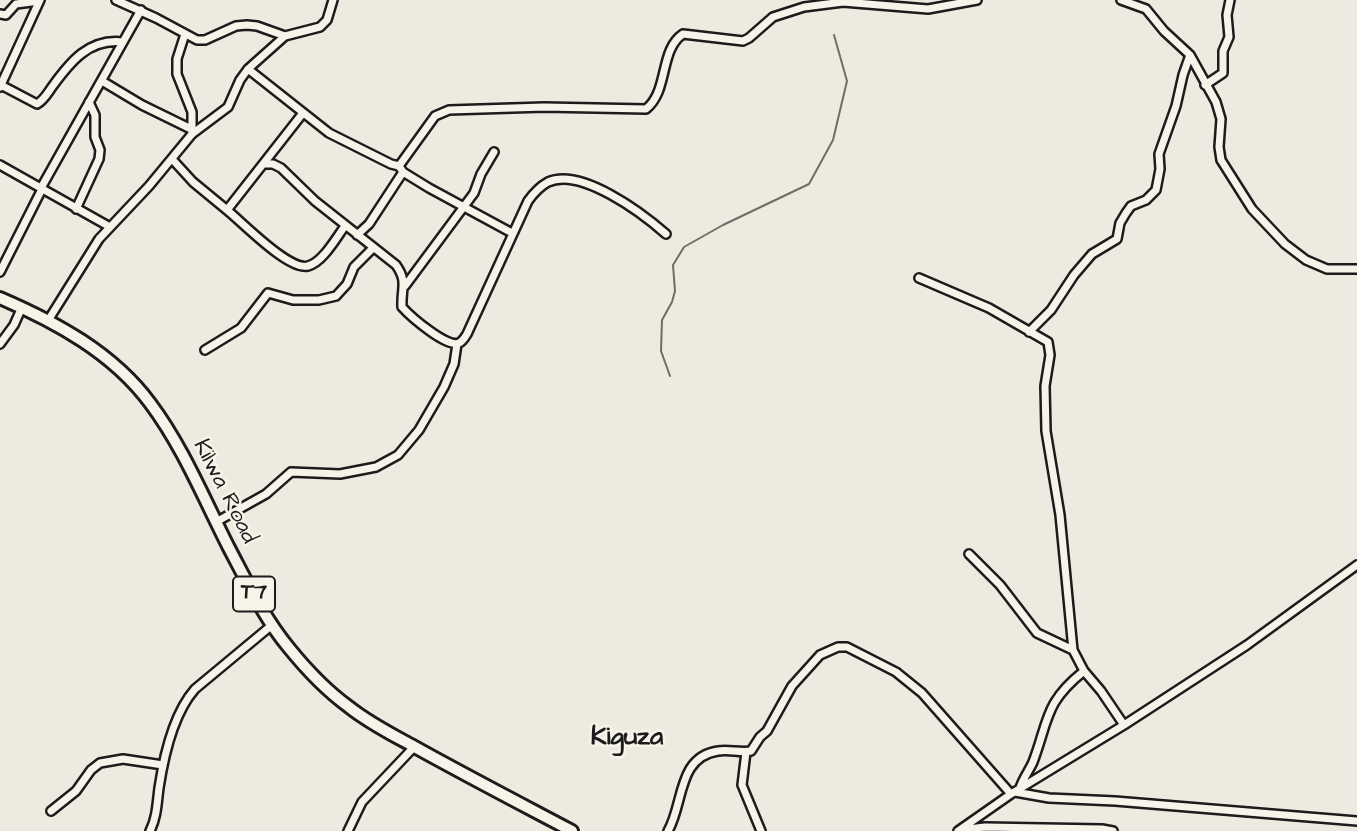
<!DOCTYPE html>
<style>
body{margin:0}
canvas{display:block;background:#eeeae0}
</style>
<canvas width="1357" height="831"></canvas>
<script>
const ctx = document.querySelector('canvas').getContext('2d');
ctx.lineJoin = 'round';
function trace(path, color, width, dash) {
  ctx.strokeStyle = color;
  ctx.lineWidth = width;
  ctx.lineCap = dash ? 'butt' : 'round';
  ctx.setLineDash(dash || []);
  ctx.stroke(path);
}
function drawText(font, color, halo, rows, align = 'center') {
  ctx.font = font + ' "Architects Daughter",sans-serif';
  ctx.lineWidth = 5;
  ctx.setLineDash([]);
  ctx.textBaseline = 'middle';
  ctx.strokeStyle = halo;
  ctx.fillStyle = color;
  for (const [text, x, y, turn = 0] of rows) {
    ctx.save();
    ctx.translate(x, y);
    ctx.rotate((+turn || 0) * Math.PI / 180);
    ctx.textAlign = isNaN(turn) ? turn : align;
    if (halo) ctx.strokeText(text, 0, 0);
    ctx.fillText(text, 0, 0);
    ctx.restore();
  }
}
const stream = new Path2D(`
 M670,376l-9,-25 1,-31 10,-18 3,-11 -2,-26 11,-18 39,-22 86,-41 24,-44 14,-59 -13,-46`);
const minor = new Path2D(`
 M116,0l40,18 41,22h8l31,-14 11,-1 10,1 28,10
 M1121,0l25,9 18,22 26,24 26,47 5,17 -2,28 2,13 31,49 33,35 21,16 21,9h30
 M0,14l6,1 10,-11 23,-3
 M185,34l-8,25v15l15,38v22
 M248,69l81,64 62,31 8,2 4,6 26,16 83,45
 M102,81l40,24 49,24
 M1,85l36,19c7,-4 10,-10 15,-17 18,-25 37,-49 71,-45
 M1205,85l18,-12v-22l6,-14 -2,-22 3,-15
 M0,87l40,-87
 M172,159l21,23 34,28 76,-97
 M264,164h9l8,4 34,33 81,64c12,17 5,23 6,42 9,10 45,41 57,36 4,-2 6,-6 8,-9l61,-133c5,-7 11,-14 20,-19 33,-15 94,31 118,52
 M0,165l110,62
 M399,166l36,-50 14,-6 95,-3 102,2c23,-18 13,-59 37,-75l60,7 6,-3 24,-21 31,-10 39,-5 85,7 49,-9
 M41,188l100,-178
 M76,209l23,-50 1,-9 -5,-13v-22l-6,-13
 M227,210c15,12 62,61 81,56 15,-4 28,-28 37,-40
 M357,235l12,-11 34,-52
 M0,272l42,-83
 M919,278l70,30 59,34 2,13 -5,31 1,45 14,84 13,135 11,21 17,20 23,34
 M405,286l69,-93 7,-19 13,-22
 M49,319l50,-80 50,-53 43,-52 36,-27 12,-27 8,-11 37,-33 35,-9 7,-7 6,-20
 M1029,332l22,-22 23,-35 18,-21 25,-15 3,-16 6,-10 5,-7 15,-6 10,-10 4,-21 -1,-15 17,-48 7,-31 7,-20
 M0,344l14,-19 8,-18
 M205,350l36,-22 27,-35 25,7h26l17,-4 11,-12 7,-17 19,-19
 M216,522l50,-28 25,-22 49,2 36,-7 22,-12 21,-25 25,-43 10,-23 3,-20
 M969,554l31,31 37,48 36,17
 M746,752l-4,33 19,46
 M1020,788c3,-10 9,-17 13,-26 16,-42 11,-59 51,-91
 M1015,792l34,6 66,3 242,20
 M51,811l25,-20 15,-21 9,-7 23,-4 40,6
 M960,830l25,-3 117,2 11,2
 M150,831c7,-14 7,-28 9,-43 5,-33 14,-74 36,-99l77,-64
 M348,831l14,-29 52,-55
 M668,831c16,-27 9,-74 50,-80 11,-2 22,2 33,0l9,-14 7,-6 25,-45 28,-31 18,-8h9l49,25 26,21 89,101
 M958,831l53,-37 113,-69 123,-80 110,-80`);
const highway = new Path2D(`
 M0,298c56,24 113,55 150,105 33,44 54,96 79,145 18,34 35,70 60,100 17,21 38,43 60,59 20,16 42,27 64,39 52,29 106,57 159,85`);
const shields = [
 [254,594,42]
];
const shieldNames = [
 ["T7",254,594]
];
const streetNames = [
 ["Kilwa Road",224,492,63]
];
const quarterNames = [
 ["Kiguza",627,739]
];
trace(stream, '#6f6d69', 2);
trace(minor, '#1c1c1c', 12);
trace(highway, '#1c1c1c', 16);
trace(minor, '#f7f3e8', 7);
trace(highway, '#f7f3e8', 10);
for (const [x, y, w] of shields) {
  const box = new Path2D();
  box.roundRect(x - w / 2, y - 17.5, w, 35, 5);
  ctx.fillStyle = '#f7f3e8';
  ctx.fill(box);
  trace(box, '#1c1c1c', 2);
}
drawText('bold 21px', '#1c1c1c', null, shieldNames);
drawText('23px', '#1c1c1c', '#f7f3e8', streetNames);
drawText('bold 26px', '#1c1c1c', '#f7f3e8', quarterNames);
</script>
